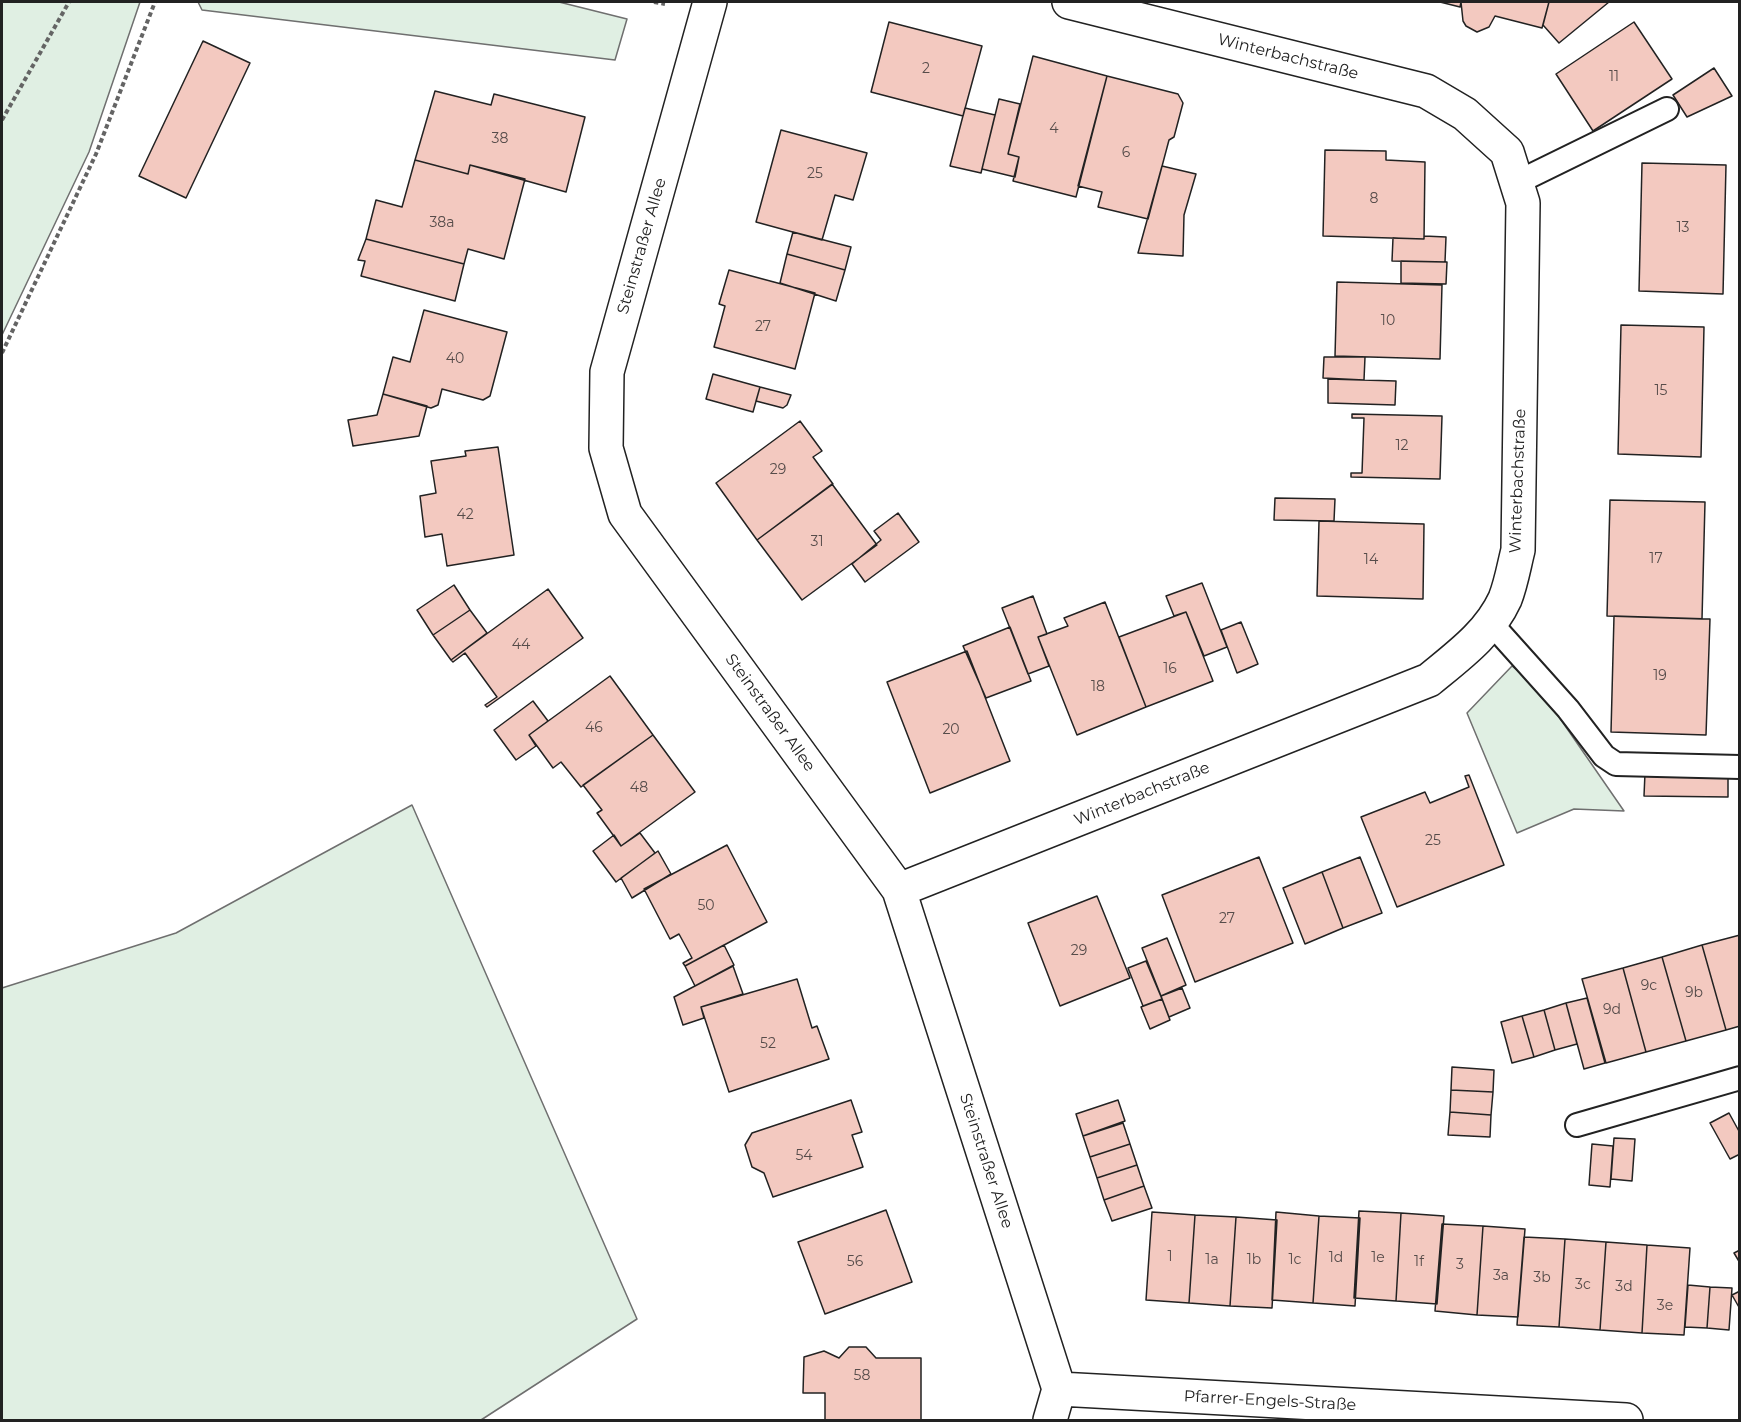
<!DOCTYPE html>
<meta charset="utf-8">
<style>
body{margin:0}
#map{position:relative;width:1741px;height:1422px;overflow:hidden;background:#fff;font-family:Montserrat,sans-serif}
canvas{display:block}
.frame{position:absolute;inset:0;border:3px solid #222;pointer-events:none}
</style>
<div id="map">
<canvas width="1741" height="1422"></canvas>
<div class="frame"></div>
</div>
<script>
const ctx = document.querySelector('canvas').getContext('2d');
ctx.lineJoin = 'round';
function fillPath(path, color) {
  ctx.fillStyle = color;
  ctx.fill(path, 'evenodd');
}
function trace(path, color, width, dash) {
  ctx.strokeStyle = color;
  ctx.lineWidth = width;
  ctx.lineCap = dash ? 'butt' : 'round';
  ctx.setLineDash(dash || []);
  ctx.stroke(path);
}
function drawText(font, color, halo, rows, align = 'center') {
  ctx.font = font + ' Montserrat,sans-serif';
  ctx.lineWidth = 4.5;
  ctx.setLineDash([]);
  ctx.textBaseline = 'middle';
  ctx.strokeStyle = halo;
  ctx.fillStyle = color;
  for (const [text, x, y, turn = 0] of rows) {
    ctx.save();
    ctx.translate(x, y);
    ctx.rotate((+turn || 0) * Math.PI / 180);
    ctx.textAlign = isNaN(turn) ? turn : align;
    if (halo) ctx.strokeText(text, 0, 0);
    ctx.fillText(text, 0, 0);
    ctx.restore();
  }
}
const green = new Path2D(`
 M2,2h138l-51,150 -87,183z
 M198,2h361l68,17 -12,41 -413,-50z
 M1512,666l27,22 85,123 -50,-2 -57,24 -50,-120z
 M412,805l225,514 -156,101h-479v-432l174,-55z`);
const building = new Path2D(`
 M1440,2h21l-1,5z
 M1461,2h88l-7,26 -47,-12 -6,11 -12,5 -11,-6 -3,-5z
 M1549,2h60l-50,41 -16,-18z
 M889,22l93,24 -19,70 -92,-24z
 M1634,22l38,57 -79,52 -37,-57z
 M203,41l47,22 -64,135 -47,-22z
 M1033,56l74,20 -31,121 -63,-16 6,-24 -11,-3z
 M1714,68l18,28 -45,21 -14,-22z
 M1107,76l71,18 5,9 -9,34 -5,3 -21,79 -50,-12 4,-15 -24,-6z
 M435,91l56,14 3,-11 91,23 -19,75 -96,-27 -2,9 -53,-14z
 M999,99l21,5 -12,50 11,3 -4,20 -33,-8z
 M965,108l30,7 -14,58 -31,-7z
 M781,130l86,23 -14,47 -18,-5 -13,45 -66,-18z
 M1325,150l61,1v9l39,2 -1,77 -101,-3z
 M415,160l53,14 2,-9 55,14 -21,80 -36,-10 -4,15 -98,-25 10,-39 26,7z
 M1642,163l84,2 -3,129 -84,-3z
 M1162,166l34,8 -12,41 -1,41 -45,-3z
 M793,232l58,15 -6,23 -58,-16z
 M1424,236l22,1 -1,25 -53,-1 1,-23 31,1z
 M366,239l98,25 -9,37 -94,-25 4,-15 -7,-1z
 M787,254l58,16 -9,31 -56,-18z
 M1401,261l46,1 -1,22 -45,-1z
 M729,270l86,23 -20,76 -81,-22 11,-41 -6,-2z
 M1337,282l105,3 -2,74 -105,-3z
 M424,310l83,22 -17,64 -7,4 -41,-11 -4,16 -7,3 -48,-14 10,-37 17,5z
 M1621,325l83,2 -3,130 -83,-3z
 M1324,357h41l-1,23 -41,-2z
 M713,374l47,13 -7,25 -47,-13z
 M1328,379l68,2 -1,24 -67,-2z
 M760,387l31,8 -4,10 -4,3 -27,-7z
 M383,394l44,12 -8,30 -66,10 -5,-26 29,-5z
 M1352,414l90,2 -2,63 -89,-2v-4h11l2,-55h-12z
 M800,421l22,30 -9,6 20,27 -76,56 -41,-57z
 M498,447l16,108 -67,11 -5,-32 -17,3 -5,-41 16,-3 -5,-32 35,-5 -1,-5z
 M832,484l45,61 -75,55 -45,-60z
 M1275,498l60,1 -1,22 -60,-1z
 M1610,500l95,2 -3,117 -95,-3z
 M898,513l21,29 -54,40 -13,-18 29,-24 -7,-9z
 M1319,521l105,3 -1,75 -106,-3z
 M1202,583l25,64 -23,9 -18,-44 -12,4 -8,-20z
 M454,585l16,25 -37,25 -16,-25z
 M548,589l35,49 -96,69 -2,-2 12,-8 -32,-44 -12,9 -2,-2z
 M1033,596l14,38 -9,3 11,29 -21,8 -26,-66z
 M1105,602l41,105 -69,28 -39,-98 30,-11 -4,-8z
 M470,610l17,23 -36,27 -18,-25z
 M1186,612l27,69 -67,26 -27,-70z
 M1614,616l96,3 -4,116 -95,-3z
 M1241,622l17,42 -21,9 -16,-43z
 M1010,627l21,54 -45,17 -23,-52z
 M967,651l43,110 -80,32 -43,-111z
 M610,676l43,59 -72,52 -20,-25 -8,6 -24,-33z
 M533,701l15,20 -19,14 7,11 -20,14 -22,-30z
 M653,735l42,57 -74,54 -24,-33 5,-3 -19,-25z
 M1645,773l83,2v22l-84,-1z
 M1469,775l35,90 -107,42 -36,-90 64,-25 5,11 39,-16 -4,-11z
 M640,833l15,20 -39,29 -23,-31 21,-16 7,11z
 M727,845l40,77 -82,44 -2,-3 9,-5 -13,-24 -9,5 -26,-50z
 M658,851l13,23 -39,24 -11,-20z
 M1259,857l34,86 -98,39 -33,-87z
 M1360,857l22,56 -39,15 -21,-56z
 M1322,872l21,56 -38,16 -22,-56z
 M1097,896l33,82 -70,28 -32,-83z
 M1740,935v91l-14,4 -24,-85z
 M1167,938l19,47 -25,11 -19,-48z
 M724,945l10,20 -39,21 -10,-20z
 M1702,945l24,85 -40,11 -24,-84z
 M1662,957l24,84 -40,11 -23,-84z
 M1146,961l16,38 -19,7 -15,-38z
 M733,966l10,28 -42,13 3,11 -21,7 -9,-28z
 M1623,968l23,84 -40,11 -24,-84z
 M797,979l15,49 5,-2 12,33 -100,33 -28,-85z
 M1182,988l8,20 -21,9 -8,-21z
 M1587,998l18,65 -21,6 -18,-66z
 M1162,999l8,21 -20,9 -9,-22z
 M1566,1003l11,41 -22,6 -11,-40z
 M1544,1010l11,40 -21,7 -12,-41z
 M1522,1016l12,41 -22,6 -11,-41z
 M1452,1067l42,3 -1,22 -42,-2z
 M1451,1090l42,2 -2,23 -41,-3z
 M851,1100l11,32 -10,3 11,32 -90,30 -9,-24 -12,-6 -7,-22 7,-12z
 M1118,1100l7,21 -42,15 -7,-22z
 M1450,1112l41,3 -1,22 -42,-2z
 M1729,1113l11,20v21l-10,5 -20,-36z
 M1123,1123l7,21 -40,13 -7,-21z
 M1614,1138l21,1 -3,42 -21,-2z
 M1130,1144l7,21 -40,13 -7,-21z
 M1592,1144l21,2 -3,41 -21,-2z
 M1137,1165l7,21 -40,14 -7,-22z
 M1144,1186l8,22 -40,13 -8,-21z
 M886,1210l26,72 -87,32 -27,-72z
 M1359,1211l42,2 -5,88 -42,-3z
 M1152,1212l43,3 -6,88 -43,-3z
 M1276,1212l43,4 -6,87 -41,-3z
 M1401,1213l43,3 -7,88 -41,-3z
 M1195,1215l41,2 -6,89 -41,-3z
 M1319,1216l41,2 -5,88 -42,-3z
 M1236,1217l41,3 -5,88 -42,-2z
 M1442,1224l41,2 -6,89 -42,-4z
 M1483,1226l42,3 -7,88 -41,-2z
 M1524,1237l41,2 -6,88 -42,-2z
 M1565,1239l41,3 -6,88 -41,-3z
 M1606,1242l41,3 -5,88 -42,-3z
 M1647,1245l43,3 -6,87 -42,-2z
 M1740,1250v13l-6,-10z
 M1688,1285l22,2 -3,41 -22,-1z
 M1710,1287l22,1 -3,42 -22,-2z
 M1740,1291v18l-8,-14z
 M849,1347h17l10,11h45v62h-96v-27h-22l1,-36 20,-6 15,7z`);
const path = new Path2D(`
 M654,2l11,2
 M2,120l67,-118
 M2,353l94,-199 59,-152`);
const service = new Path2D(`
 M1516,183l151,-74
 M1490,622l78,87 36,47 12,8 124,3
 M1577,1125l163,-47`);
const minor = new Path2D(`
 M710,2l-103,370 -1,76 19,66 274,376 160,499 -9,31
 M899,890l530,-210c29,-24 60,-46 76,-81 6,-15 9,-33 13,-49l5,-347 -16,-51 -42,-38 -39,-23 -357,-89
 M1059,1389l567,31`);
const numberNames = [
 ["2",926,69],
 ["11",1614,77],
 ["4",1054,129],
 ["38",500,139],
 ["6",1126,153],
 ["25",815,174],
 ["8",1374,199],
 ["38a",442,223],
 ["13",1683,228],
 ["10",1388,321],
 ["27",763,327],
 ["40",455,359],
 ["15",1661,391],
 ["12",1402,446],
 ["29",778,470],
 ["42",465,515],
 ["31",817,542],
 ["17",1656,559],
 ["14",1371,560],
 ["44",521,645],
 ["16",1170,669],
 ["19",1660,676],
 ["18",1098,687],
 ["46",594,728],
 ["20",951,730],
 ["48",639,788],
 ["25",1433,841],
 ["50",706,906],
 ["27",1227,919],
 ["29",1079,951],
 ["9c",1649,986],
 ["9b",1694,993],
 ["9d",1612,1010],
 ["52",768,1044],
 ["54",804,1156],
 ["1",1170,1257],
 ["1d",1336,1258],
 ["1e",1378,1258],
 ["1a",1212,1260],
 ["1b",1254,1260],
 ["1c",1295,1260],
 ["56",855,1262],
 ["1f",1419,1262],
 ["3",1460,1265],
 ["3a",1501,1276],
 ["3b",1542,1278],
 ["3c",1583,1285],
 ["3d",1624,1287],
 ["3e",1665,1306],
 ["58",862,1376]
];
const streetNames = [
 ["Winterbachstraße",1288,57,14],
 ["Steinstraßer Allee",642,246,-74],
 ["Winterbachstraße",1518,481,-88],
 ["Steinstraßer Allee",770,713,54],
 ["Winterbachstraße",1142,794,-22],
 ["Steinstraßer Allee",986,1161,72],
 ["Pfarrer-Engels-Straße",1270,1401,3]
];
fillPath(green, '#e0efe3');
trace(green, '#6f6f6f', 1.5);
fillPath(building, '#f3c9c0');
trace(building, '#222', 1.5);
trace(service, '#222', 26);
trace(minor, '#222', 36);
trace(path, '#646464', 4, [4.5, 3]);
trace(service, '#fff', 22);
trace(minor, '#fff', 33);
drawText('14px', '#564c4a', null, numberNames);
drawText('16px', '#222', '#fff', streetNames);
</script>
